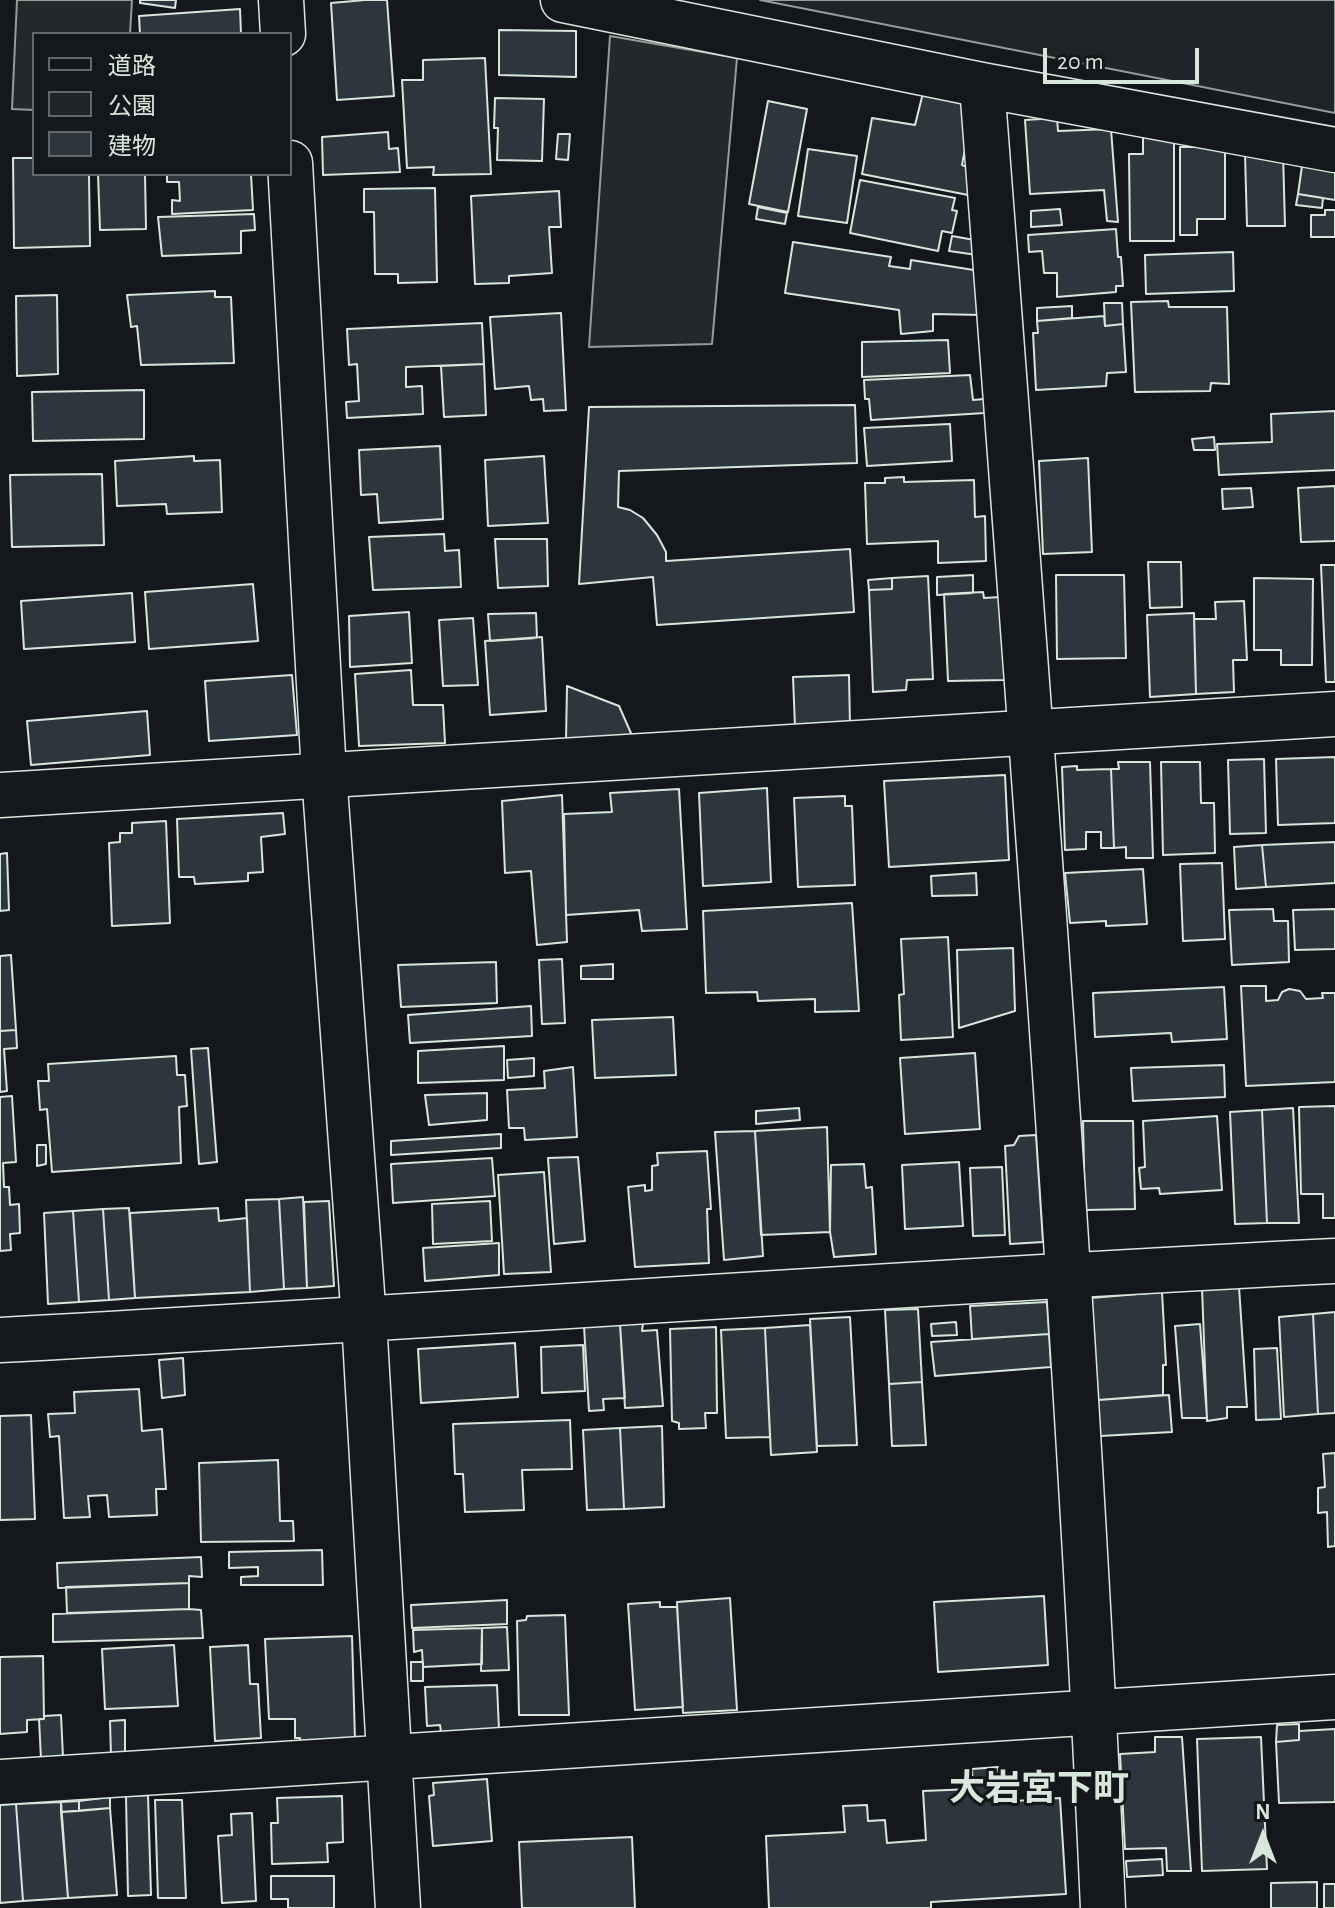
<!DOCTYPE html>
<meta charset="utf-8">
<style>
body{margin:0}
#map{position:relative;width:1335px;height:1908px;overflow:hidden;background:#14181c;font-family:"Alegreya Sans","Noto Sans JP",sans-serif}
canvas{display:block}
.legend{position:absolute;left:32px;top:32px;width:260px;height:144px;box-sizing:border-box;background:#14181c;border:2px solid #626a69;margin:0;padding:10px 14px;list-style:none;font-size:24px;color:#d8e6dc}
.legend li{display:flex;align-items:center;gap:16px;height:40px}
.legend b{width:40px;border:2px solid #626a69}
.north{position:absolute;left:1223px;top:1796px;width:80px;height:80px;-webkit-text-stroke:6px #14181c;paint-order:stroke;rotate:0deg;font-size:22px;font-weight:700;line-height:32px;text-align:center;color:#d8e6dc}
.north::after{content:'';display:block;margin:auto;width:28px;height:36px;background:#d8e6dc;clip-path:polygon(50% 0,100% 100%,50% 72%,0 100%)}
.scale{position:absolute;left:1043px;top:48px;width:156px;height:36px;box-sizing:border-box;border:4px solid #d8e6dc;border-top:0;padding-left:10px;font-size:24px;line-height:28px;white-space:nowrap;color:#d8e6dc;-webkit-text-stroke:6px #14181c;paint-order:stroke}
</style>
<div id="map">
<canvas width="1335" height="1908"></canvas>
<ul class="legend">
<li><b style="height:10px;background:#14181c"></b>道路</li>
<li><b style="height:22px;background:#202428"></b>公園</li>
<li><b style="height:22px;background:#2c363c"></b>建物</li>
</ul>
<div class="north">N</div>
<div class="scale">20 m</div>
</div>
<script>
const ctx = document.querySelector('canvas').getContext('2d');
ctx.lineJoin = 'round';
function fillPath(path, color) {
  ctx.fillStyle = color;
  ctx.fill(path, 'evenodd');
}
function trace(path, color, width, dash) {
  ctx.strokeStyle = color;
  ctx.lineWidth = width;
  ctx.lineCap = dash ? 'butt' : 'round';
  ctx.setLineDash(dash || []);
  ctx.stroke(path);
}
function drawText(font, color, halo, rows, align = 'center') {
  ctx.font = font + ' "Alegreya Sans","Noto Sans JP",sans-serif';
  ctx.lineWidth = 6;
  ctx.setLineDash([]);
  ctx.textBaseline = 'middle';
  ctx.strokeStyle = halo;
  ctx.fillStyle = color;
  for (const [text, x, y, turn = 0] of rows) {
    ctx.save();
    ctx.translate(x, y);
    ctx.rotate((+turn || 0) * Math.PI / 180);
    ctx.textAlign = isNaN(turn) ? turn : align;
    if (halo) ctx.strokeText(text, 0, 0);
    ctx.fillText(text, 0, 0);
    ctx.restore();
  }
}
const green = new Path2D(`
 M760,0h575v113z`);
const parking = new Path2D(`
 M17,0h115l-2,34h-96v76l-22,-1z
 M610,36l127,22 -25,286 -123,3z`);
const building = new Path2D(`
 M140,0h36l-1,8 -35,-5z
 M365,0h22l7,96 -57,4 -6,-97z
 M240,9l1,25h-101l-1,-18z
 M499,30l77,1v46l-77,-2z
 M485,58l6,116 -58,1 1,-8 -27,1 -5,-88h21v-20z
 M923,93l42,8 6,17 -9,47 11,4 -5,26 -106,-21 10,-56 43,7z
 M495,98l49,1 -2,62 -45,-1 1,-32h-4z
 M768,101l39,8 -19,103 -39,-8z
 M1057,118l1,13 53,-2 7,93 -11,-1 -3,-31 -74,4 -5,-74z
 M388,132l1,17 9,-1 2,24 -77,3 -1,-38z
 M1143,133h31v108h-44l-1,-87h14z
 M558,134h12l-2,26 -12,-1z
 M1180,147h45v72h-28v16h-17z
 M808,149l49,7 -10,67 -49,-7z
 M1283,153l2,73h-38l-2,-72z
 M13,158h21v16h55l1,72 -76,2z
 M1303,159l32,6v35l-37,-6z
 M98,174h47l1,55 -46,1z
 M167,174h84l2,36 -81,4v-14l8,1 -1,-19h-12z
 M860,180l95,18 -3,12 5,1 -5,22 -10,-2 -4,20 -88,-18z
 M435,188l2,94 -39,1v-9h-23l-1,-62h-10v-23z
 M559,191l2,36h-12l3,46 -43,3v7l-34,1 -4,-88z
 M1298,194l25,4 -1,10 -26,-3z
 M758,207l29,6 -2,11 -29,-5z
 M1060,209l2,16 -31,2v-16z
 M1325,210h10v27h-24v-22h14z
 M254,214l1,16 -14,1v22l-79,3 -4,-39z
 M1116,229l2,28h3l2,29h-7v6l-59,5v-24h-13l-2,-22 -13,1 -1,-17z
 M952,236l28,5 -3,14 -28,-4z
 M793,242l98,15 -2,9 21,3 1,-9 69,11 2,44 -49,-1v17l-32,3 -2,-24 -114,-17z
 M1233,252l1,39 -88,3 -1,-39z
 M215,291v6h16l3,66 -93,2 -4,-39 -6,1 -4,-32z
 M57,295l1,79 -41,2 -1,-80z
 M1168,301l1,6h58l2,77 -18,-1 -1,8 -75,1 -4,-90z
 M1104,303h18l1,21 -18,2z
 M1072,306v12l-35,3v-13z
 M561,313l5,97 -22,1 -1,-12 -12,1 -2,-14 -34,3 -5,-72z
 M1104,316l1,10 18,-2 3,48 -19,1 -1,13 -70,4 -3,-57h5l-1,-12z
 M482,323l2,41 -78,3v20l16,-1 1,28 -76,4 -1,-16 13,-1 -2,-37 -8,1 -2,-36z
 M948,340l2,33 -88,4v-35z
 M484,364l2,51 -42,2 -3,-51z
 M970,375l3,25 11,-1 1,14 -114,7 -2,-21h-4l-1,-19z
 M144,390v49l-111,2 -1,-49z
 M855,405l2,58 -238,8 -1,36 12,3 13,8 14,17 9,17v9l184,-12 4,63 -197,13 -4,-48 -74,7 10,-177z
 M1335,411v59l-116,5 -2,-31 55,-2 -1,-28z
 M950,424l2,37 -85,5 -3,-38z
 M1214,437l1,13h-21l-2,-11z
 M440,446l3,73 -64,4 -2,-29 -16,1 -2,-45z
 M194,456v5l26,-1 2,52 -55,2 -1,-10 -49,2 -2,-45z
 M544,456l4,67 -60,3 -3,-66z
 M1088,458l4,94 -49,2 -4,-93z
 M102,474l2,71 -92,2 -2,-72z
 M904,477v5l70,-2 1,37 10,-1 1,45 -48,2v-22l-71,3 -2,-61h20v-5z
 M1335,486v55l-34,1 -3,-54z
 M1251,488l2,19 -30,2 -1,-20z
 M444,534l1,17 14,-1 2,37 -88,3 -4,-53z
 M495,539h52l1,47 -50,2z
 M1148,562h33l1,45 -32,1z
 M1321,565h14v117h-9z
 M973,575v18l-36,2v-18z
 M1056,575h68l2,83 -69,1z
 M928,576l5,103 -26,1 -1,10 -33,2 -4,-102 23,-1v-11z
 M892,578v11l-23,1 -1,-10z
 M1254,578l59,1 -1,86h-31v-15h-27z
 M253,584l5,57 -109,8 -4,-57z
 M983,592l1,6 16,-1 5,83 -57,1 -4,-87z
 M132,593l3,49 -111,7 -3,-48z
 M1244,601l3,59h-14l1,32 -38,2 -2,-75h22l-1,-17z
 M409,612l3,51 -62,4 -1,-51z
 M536,613l1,25 -47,3 -2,-27z
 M1194,613l2,81 -46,3 -3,-82z
 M473,618l5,67 -35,1 -4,-66z
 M542,637l4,74 -56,4 -5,-74z
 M411,670l2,35h30l2,38 -86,3 -4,-72z
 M292,675l5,60 -88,6 -4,-60z
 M849,675l1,51 -55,1 -2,-50z
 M567,686l52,20 15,34h-68z
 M147,711l3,44 -119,10 -4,-44z
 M1335,757v66l-57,2 -2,-66z
 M1264,759l2,74 -36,1 -2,-74z
 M1118,762h32l3,96h-27v-11l-12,1 -3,-79h8z
 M1161,762h39l1,41h13l1,50 -52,2z
 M1077,766v4l34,-1 3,79h-13v-16h-15v17l-21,1 -3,-83z
 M1005,775l4,85 -120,7 -5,-86z
 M767,788l4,94 -68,4 -4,-93z
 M679,789l8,140 -45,2 -3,-21 -73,5 -2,-101 48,-2 -2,-19z
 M562,795l5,147 -30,3 -6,-74 -26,2 -3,-72z
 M845,796v10h7l3,79 -57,2 -4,-89z
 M283,813l2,21 -24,3 2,35 -15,1v8l-53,3 -1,-7h-15l-2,-58z
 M166,821l4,102 -58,3 -3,-83 11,-1v-9h12v-10z
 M1335,842v41l-69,4 -4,-42z
 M1262,845l4,42 -30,2 -2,-42z
 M7,853l2,57 -9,1v-57z
 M1222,863l3,76 -42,2 -3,-77z
 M1143,869l4,55 -41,2v-5l-36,2 -5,-50z
 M976,873l1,22 -45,1 -1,-20z
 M852,903l7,108 -44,1v-13l-57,2 -1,-9 -51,1 -3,-82z
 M1273,909l1,12h14l1,41 -57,3 -3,-55z
 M1335,909v40l-40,1 -2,-40z
 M948,937l5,100 -52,3 -2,-45 5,-1 -3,-55z
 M1013,948l2,63 -56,17 -2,-78z
 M11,955l5,75 -16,1v-75z
 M562,959l3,64 -23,1 -3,-64z
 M496,962l1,41 -96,4 -3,-42z
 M613,964v15h-32v-13z
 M1241,986h25v15l12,-1 4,-8 7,-3 11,2 6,8 17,-1 -1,-5h13v89l-89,4z
 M1224,987l3,52 -55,3 -1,-9 -76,4 -2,-44z
 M531,1006l1,30 -122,7 -2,-28z
 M673,1017l3,58 -81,3 -3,-58z
 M16,1030l1,18 -13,1 3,42 -7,1v-61z
 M504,1046v34l-86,3v-32z
 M208,1048l9,114 -18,2 -8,-115z
 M975,1053l5,76 -75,5 -5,-76z
 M176,1056l1,19h8l2,31 -8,1 2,56 -129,9 -5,-63 -7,1 -2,-29h11l-1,-17z
 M534,1058v18l-26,2 -1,-18z
 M1224,1065l1,32 -92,4 -2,-33z
 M573,1067l4,70 -52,3 -1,-12h-15l-2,-38 38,-2 -1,-17z
 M487,1093v27l-58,5 -4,-30z
 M12,1096l4,66 -13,1 1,24h5l1,18 9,-1 1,29 -10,1 1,16 -11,1v-154z
 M1335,1106v112h-12v-24h-22l-2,-87z
 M799,1108l1,12 -44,4v-13z
 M1293,1108l6,115h-32l-5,-113z
 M1262,1110l5,113 -32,1 -5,-112z
 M1217,1116l5,74 -62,4 -1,-6 -18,1 -2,-21 6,-1 -2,-46z
 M1083,1121h50l2,88 -50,1z
 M827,1127l3,105 -69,3 -6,-104z
 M755,1131l8,125 -39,4 -9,-128z
 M501,1134v14l-110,7v-14z
 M1036,1135l7,107 -33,2 -5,-98 9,-1 5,-9z
 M37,1145h9v19l-9,2z
 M707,1151l4,58h-4l2,54 -74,4 -7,-80 17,-2v6l7,-1v-24l6,-1 -1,-12z
 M578,1157l7,84 -31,3 -6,-86z
 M492,1158l3,38 -102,7 -2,-39z
 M959,1162l4,64 -58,3 -3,-64z
 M864,1164l2,24 6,-1 4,67 -42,3 -4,-25 1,-67z
 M1002,1167l3,68 -32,1 -3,-68z
 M544,1172l7,100 -47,2 -6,-99z
 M303,1197l4,91 -23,1 -5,-90z
 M279,1199l5,90 -34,3 -4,-92z
 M329,1201l5,85 -27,2 -3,-86z
 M490,1201l2,40 -59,3 -1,-40z
 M129,1208l6,90 -26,2 -6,-91z
 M218,1208l1,13 28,-3 3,74 -115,6 -5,-85z
 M103,1209l6,91 -30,2 -6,-91z
 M73,1211l6,91 -31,2 -4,-91z
 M499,1243v32l-74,6 -2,-33z
 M1239,1287l8,120h-20v11l-20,3 -5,-133z
 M1162,1292l4,73h-3v30l-65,5 -7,-102z
 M1047,1302l2,32 -77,5 -2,-33z
 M918,1309l4,73 -33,2 -4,-74z
 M1335,1312v101l-17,1 -5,-100z
 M1313,1314l5,100 -34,3 -5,-100z
 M850,1317l7,128 -40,1 -7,-127z
 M956,1322l1,13 -25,1 -1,-12z
 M643,1323l-1,8 15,-1 6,76 -38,2 -5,-84z
 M620,1324l5,74 -22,1 1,11 -15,1 -5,-85z
 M1200,1324l7,94h-25l-7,-92z
 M810,1325l7,127 -46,3 -6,-127z
 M716,1327l1,86h-12l1,15 -27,1v-6l-7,-2 -2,-92z
 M765,1328l5,109 -44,1 -5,-108z
 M1049,1334l2,33 -116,9 -4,-34z
 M515,1343l3,54 -97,6 -3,-54z
 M583,1345l2,46 -43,2 -1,-46z
 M1277,1348l4,71 -25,1 -2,-71z
 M183,1358l2,37 -23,3 -3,-38z
 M922,1382l4,63 -34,1 -3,-62z
 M139,1389l3,42 20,-2 4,60h-10l1,26 -48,2 -2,-22 -19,1 2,21 -26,1 -5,-82 -9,1 -2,-23 27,-1 -1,-21z
 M1169,1395l3,37 -72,4 -2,-36z
 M31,1415l4,104 -35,1v-104z
 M570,1420l2,49 -50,1 2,40 -59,2 -2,-38h-8l-2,-50z
 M662,1426l2,81 -40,2 -4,-81z
 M620,1428l4,81 -37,1 -4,-80z
 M1335,1453v93l-7,1 -1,-35 -9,1v-25l7,-1 -2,-33z
 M278,1460l2,61h13l1,20 -93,1 -2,-79z
 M322,1550l1,35h-82v-8l17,-1v-9l-29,1v-16z
 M201,1557l1,20 -13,-1v7l-131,5 -1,-25z
 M189,1583v26l-122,4 -1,-26z
 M1044,1596l4,69 -110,7 -4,-70z
 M730,1598l7,112 -54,3 -6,-111z
 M507,1600v24l-95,4 -1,-23z
 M660,1602v5h17l6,100 -48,3 -7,-106z
 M189,1609l12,1 2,28 -150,4v-28z
 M565,1615l4,100h-50l-2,-94 9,-1 1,-4z
 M507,1627l2,43 -28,1 1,-43z
 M482,1628v36l-59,3 -1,-17 -8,2 -1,-22z
 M352,1636l3,104 -55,2v-4h-5v-19h-26l-4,-80z
 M174,1645l4,61 -73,3 -3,-60z
 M248,1645l2,39h8l3,54 -46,3 -5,-94z
 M43,1656l1,63 -17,1v12l-27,2v-77z
 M411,1662h12v19h-12z
 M497,1685l2,45 -58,2 -1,-7 -13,1 -2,-39z
 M61,1715l2,42 -22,2 -2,-40h5v-3z
 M125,1720v35l-14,1 -1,-35z
 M1299,1724v16l-23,2 1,-17z
 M1335,1729v73l-56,1 -3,-61 23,-2v-9z
 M1155,1737h27l9,134h-24l-1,-23 -41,1 -5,-95 35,-2z
 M1261,1737l6,132 -65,2 -5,-132z
 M998,1767l2,35 60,-4 6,96 -135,8v6h-162l-3,-72 79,-4 -2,-26 24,-1 1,16 17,-1 2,23 39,-3 -3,-49 50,-2 -1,-20z
 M487,1779l5,62 -59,5 -4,-50 5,-1 -1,-12z
 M148,1795l3,100 -23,1 -2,-100z
 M342,1796l1,46 -16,1 1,19 -56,2 -1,-41h7l-1,-25z
 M110,1797v11l-31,3v-10z
 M155,1800h27l4,98h-28z
 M79,1801v10l-18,1v-10z
 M61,1802l7,96 -45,3 -7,-97z
 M16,1804l7,97 -23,2v-98z
 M110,1808l7,87 -49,3 -7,-86z
 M252,1813l4,88 -34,2 -4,-67 14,-1 -1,-21z
 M632,1837l3,71h-113l-3,-66z
 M1162,1859l1,16 -36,2 -1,-16z
 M271,1876h63v32h-46v-9h-17z
 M1317,1882v26h-46v-25z
 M1324,1884h11v24h-11z`);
const street = new Path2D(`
 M281,0l2,34
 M563,0l419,85 353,65
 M982,85c46,607 94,1215 121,1823
 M290,163l34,611 40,546 34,588
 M0,795l1335,-81
 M0,1340c445,-24 890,-57 1335,-79
 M0,1782l1335,-85`);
const quarterNames = [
 ["大岩宮下町",1039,1789]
];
fillPath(green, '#202428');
trace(green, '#939e99', 2);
fillPath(parking, '#24282b');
trace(parking, '#939e99', 2);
fillPath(building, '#2c363c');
trace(building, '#d8e6dc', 2);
trace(street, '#d8e6dc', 47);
trace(street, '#14181c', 44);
drawText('bold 36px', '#d8e6dc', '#14181c', quarterNames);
</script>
